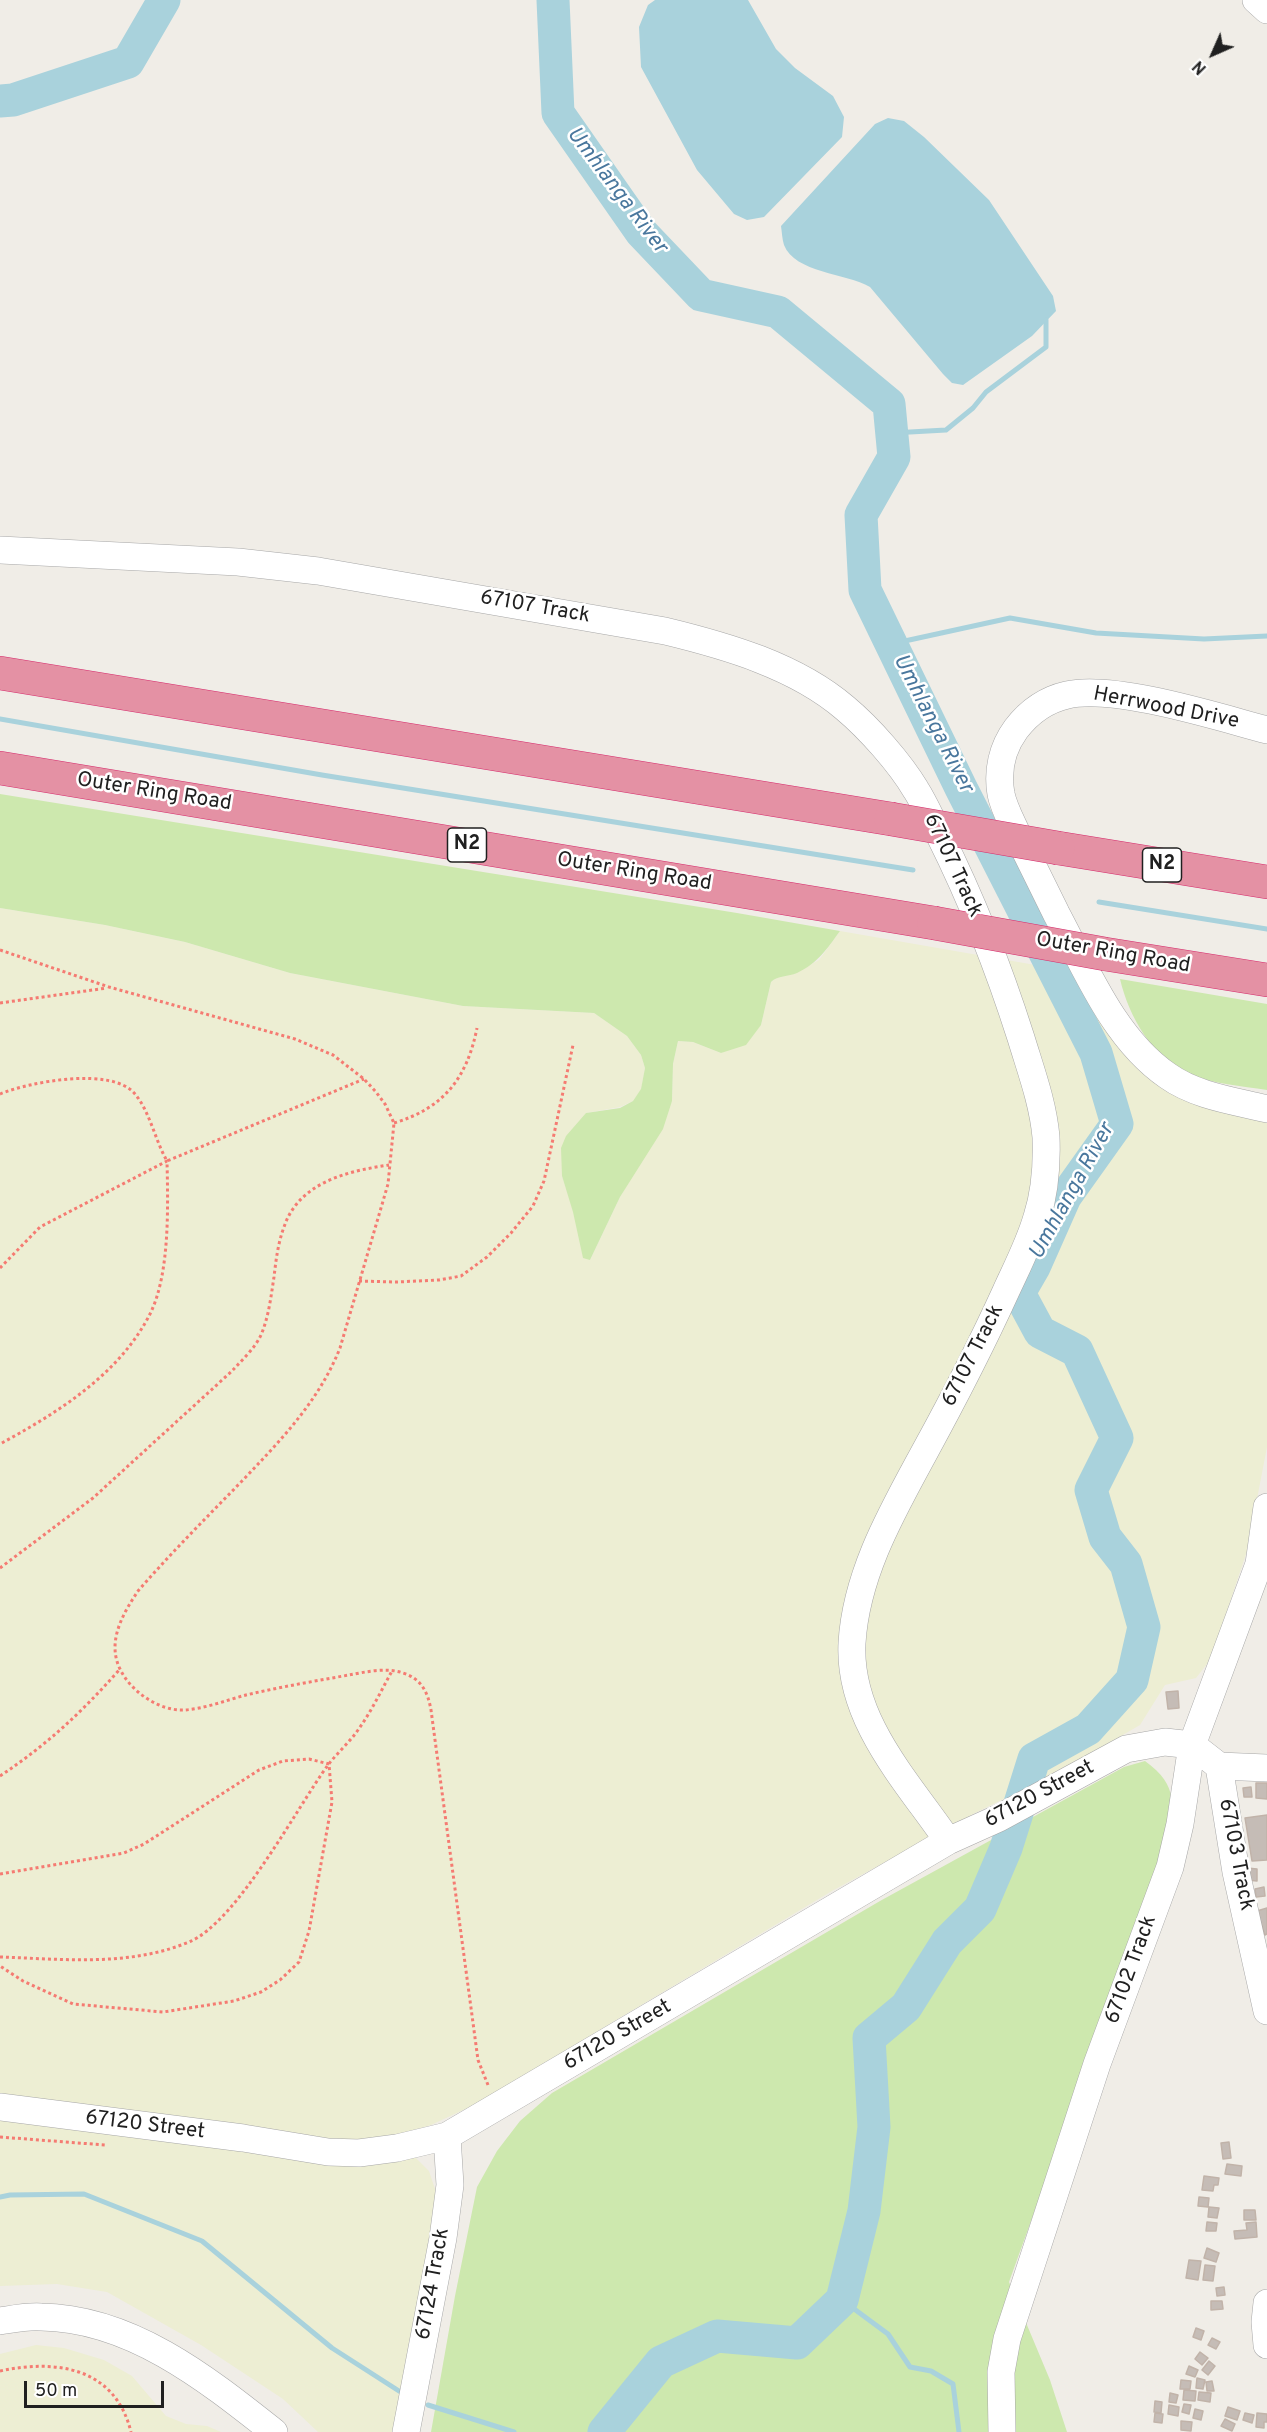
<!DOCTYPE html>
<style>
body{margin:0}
#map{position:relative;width:1267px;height:2432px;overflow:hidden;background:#f0ede7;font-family:Overpass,sans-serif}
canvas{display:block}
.north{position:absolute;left:1183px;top:24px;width:60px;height:60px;-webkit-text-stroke:4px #fff;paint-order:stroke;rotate:225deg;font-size:16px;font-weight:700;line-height:24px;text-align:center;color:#202020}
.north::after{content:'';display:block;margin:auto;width:21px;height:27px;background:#202020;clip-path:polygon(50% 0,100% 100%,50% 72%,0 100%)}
.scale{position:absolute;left:24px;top:2381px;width:140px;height:27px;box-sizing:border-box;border:3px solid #202020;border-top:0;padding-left:8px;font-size:18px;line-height:21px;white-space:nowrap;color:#202020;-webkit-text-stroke:4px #fff;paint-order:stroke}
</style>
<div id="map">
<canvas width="1267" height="2432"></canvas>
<div class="north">N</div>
<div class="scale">50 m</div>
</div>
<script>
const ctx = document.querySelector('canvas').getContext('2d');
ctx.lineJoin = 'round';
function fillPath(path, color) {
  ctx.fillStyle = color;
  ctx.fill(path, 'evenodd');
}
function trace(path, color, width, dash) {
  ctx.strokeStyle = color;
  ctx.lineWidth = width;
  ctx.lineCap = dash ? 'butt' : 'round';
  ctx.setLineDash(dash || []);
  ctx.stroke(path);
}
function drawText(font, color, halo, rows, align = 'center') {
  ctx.font = font + ' Overpass,sans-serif';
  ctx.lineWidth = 5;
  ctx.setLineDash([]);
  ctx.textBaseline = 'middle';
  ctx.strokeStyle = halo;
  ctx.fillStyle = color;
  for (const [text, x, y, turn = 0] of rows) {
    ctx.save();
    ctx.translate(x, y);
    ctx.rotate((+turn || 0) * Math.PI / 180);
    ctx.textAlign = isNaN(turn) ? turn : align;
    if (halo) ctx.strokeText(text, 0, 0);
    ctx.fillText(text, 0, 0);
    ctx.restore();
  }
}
const farmland = new Path2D(`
 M0,908l105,17 80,17 105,31 173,33 131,7 33,23 14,19 4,13 -4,22 -8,11 -13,6 -34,6 -24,63 28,84 30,-63 52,-96 1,-37 5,-23 15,1 28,11 40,-28 10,-43 5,-4 19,-5 24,-13 21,-29 230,40 42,67 155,80v329l-20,104 -36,108 -15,19 -31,7 -25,40 -81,47 -84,41 -143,78 -358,214 -43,20 -21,6 5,26 14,14 8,24 -42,237h-77l-35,-33 -82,-54 -94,-53 -50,-8 -57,2z
 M36,2345l28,3 40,12 28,16 34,40 20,8 21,2 14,6h-221v-78z`);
const grass = new Path2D(`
 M0,794l737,119 103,18c-13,18 -22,32 -43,42 -9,4 -19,2 -26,9l-10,43 -15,20 -25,8 -28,-11 -15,-1 -5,23 -1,37 -9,28 -43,68 -30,63 -7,-2 -10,-46 -11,-36 -1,-28 5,-12 20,-23 34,-5 13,-7 8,-12 4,-21 -4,-13 -14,-19 -33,-23 -131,-7 -173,-33 -105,-31 -80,-17 -105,-17z
 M1120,979l147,25v86c-26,-4 -53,-6 -78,-16 -37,-17 -60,-57 -69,-95z
 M1145,1761c35,25 28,45 22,83l-158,438 41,98 17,52h-636l24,-136 22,-109 20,-36 23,-30 32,-28 328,-192 244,-134z`);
const water = new Path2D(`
 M655,0h93l28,49 19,19 38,28 11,21 -2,20 -78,80 -17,3 -13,-6 -37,-44 -56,-103 -2,-40 9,-22z
 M888,118l16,3 20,16 65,63 64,96 3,15 -24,25 -69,49 -11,-2 -9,-9 -73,-87c-24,-14 -75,-14 -86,-42 -2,-6 -2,-13 -3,-19l94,-102z`);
const stream = new Path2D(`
 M892,433l54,-3 27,-22 13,-16 60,-45v-27
 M891,644l119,-26 86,15 108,6 63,-3
 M0,719l322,56 591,95
 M1011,885l24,6
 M1099,902l168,27
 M0,2197l10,-2 74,-1 118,47 130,107 67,43 7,2
 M842,2300l46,34 22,33 21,4 22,13 6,48
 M428,2405l86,27`);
const river = new Path2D(`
 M553,0l5,113 83,119 60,63 77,17 111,92 5,53 -33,58 4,75 96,198 135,265 21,71 -52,73 -31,70 -15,26 21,39 37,19 40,87 -26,52 14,47 21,27 18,63 -12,53 -44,49 -54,30 -28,89 -26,61 -33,33 -41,65 -37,31 5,89 -10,84 -22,89 -45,43 -80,-7 -56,26 -57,70
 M0,101l13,-1 115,-38 36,-62`);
const building = new Path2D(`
 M1178,1691l1,17 -11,1 -2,-17z
 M1256,1783h11v16l-11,-1z
 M1251,1787l1,10h-8l-1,-9z
 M1267,1815v45l-15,1 -7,-43z
 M1247,1868l10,1v12l-10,-1z
 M1264,1887l1,9 -9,1 -1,-8z
 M1267,1908v26l-2,1 -8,-24z
 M1229,2142l2,16 -8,1 -2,-16z
 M1227,2164l15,2 -1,10 -16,-2z
 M1204,2176l15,2 -1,7h-4l-1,6 -11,-1z
 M1199,2197l10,1 -1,9 -10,-1z
 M1209,2207l10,1 -2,10 -9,-1z
 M1244,2210h11l1,10h-12z
 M1207,2222l10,1 -1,8h-10z
 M1256,2222l1,15 -22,2 -1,-8 13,-1 -1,-7z
 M1207,2248l12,5 -3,9 -12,-4z
 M1189,2260l12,1 -3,19 -12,-2z
 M1205,2265l10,1 -2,15 -10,-1z
 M1224,2287l1,8 -8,1 -1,-8z
 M1211,2301h11l1,8 -12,1z
 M1196,2328l8,3 -3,9 -8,-3z
 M1212,2338l8,4 -4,7 -8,-4z
 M1200,2352l8,6 -6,7 -7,-6z
 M1209,2361l6,5 -7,9 -6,-5z
 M1189,2366l9,4 -3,7 -9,-3z
 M1197,2378l8,2 -2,9 -7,-1z
 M1181,2380l10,1 -1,8h-10z
 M1212,2381l2,10h-7l-1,-9z
 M1184,2390l12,1 -1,10 -12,-1z
 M1199,2392l12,1 -1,9 -12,-2z
 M1170,2393l8,2 -2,8 -7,-1z
 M1155,2401l7,1 -1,11 -7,-1z
 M1184,2404l7,1 -2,9 -7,-2z
 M1169,2405l10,2 -1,9 -10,-2z
 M1228,2407l12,4 -3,9 -12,-4z
 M1195,2409l8,2 -2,9 -8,-2z
 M1155,2413l8,1 -1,9 -8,-1z
 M1245,2413l9,2 -2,8 -9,-3z
 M1257,2413l10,1v8h-3v6l-8,-1z
 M1225,2419l10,5 -3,7 -11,-5z
 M1181,2421l11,1 -1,9 -10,-1z`);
const path = new Path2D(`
 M0,950l109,37 186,52 38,16 31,24 12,13 9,12 9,19 -6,61 -48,164c-21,53 -59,92 -98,133 -35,36 -71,72 -104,110 -16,24 -32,52 -17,80 11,21 38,40 63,39 20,-1 43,-10 62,-15 34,-8 69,-14 103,-20 16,-3 38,-8 54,-2 19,6 25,20 28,37l47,350 10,25
 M0,1003l107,-15
 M0,1094c29,-12 112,-28 135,0 15,18 20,46 32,67l197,-82
 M394,1123c50,-15 73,-45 83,-95
 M0,1268l40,-41 127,-66c1,45 3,113 -17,153 -31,61 -93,99 -150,130
 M359,1281l37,1 43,-2 22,-4 26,-19 24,-24 22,-27 11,-25 29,-136
 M0,1568l93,-70 139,-127c10,-11 23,-23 29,-36 8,-19 10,-39 13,-58 2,-17 4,-34 10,-50 15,-45 64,-56 105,-62
 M0,1776c48,-32 82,-64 120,-107
 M0,1874l124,-21 20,-9 115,-74 24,-9 26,-2 20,5 3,38 -23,129 -10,31 -19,18 -19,12 -27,9 -71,11 -90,-8 -50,-23 -23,-15
 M0,1957c63,2 129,10 189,-15 48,-20 107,-133 139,-177 9,-12 21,-22 30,-35 13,-18 23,-39 34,-59
 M0,2137l105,8
 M0,2371c56,-12 115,-4 131,61`);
const minor = new Path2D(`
 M1256,0l11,10
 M0,550l238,12 80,9 347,60c62,15 131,35 180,77 24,20 55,55 71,82 9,14 16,31 24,46 32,64 59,133 81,202 10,33 22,65 25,99 1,26 -1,55 -9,80 -7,25 -20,50 -31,74 -25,55 -53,109 -82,162 -32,59 -68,121 -72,190 -4,77 55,138 96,198
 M1267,730c-49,-13 -153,-46 -200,-35 -22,5 -38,17 -51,34 -14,19 -19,42 -15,65 3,15 11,28 17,42 13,26 25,51 38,77 30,56 58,126 112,163 28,20 67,25 99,33
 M1219,1766l48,2
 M0,2107l243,31 85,14 31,1 38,-5 50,-12 501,-295 51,-23 127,-69 39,-7 27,3 27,21 17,106 31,139
 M1267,2303l-2,19 2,23
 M0,2321c13,-2 28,-5 41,-4 90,1 166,62 233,115
 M406,2432l37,-194 7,-53 -3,-49
 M1002,2432l-1,-60 6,-33 90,-275 73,-197 10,-43 12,-79 67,-181 8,-57`);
const highway = new Path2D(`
 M0,673l891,146
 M0,768l934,155
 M1058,848l209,34
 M1105,954l162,26`);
const highwayBridge = new Path2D(`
 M891,819l167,29
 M934,923l171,31`);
const shields = [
 [467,845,39],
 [1162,865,39]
];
const shieldNames = [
 ["N2",467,845],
 ["N2",1162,865]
];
const streetNames = [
 ["67107 Track",535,608,10],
 ["Herrwood Drive",1166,709,11],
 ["Outer Ring Road",154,793,9],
 ["67107 Track",952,866,65],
 ["Outer Ring Road",634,873,9],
 ["Outer Ring Road",1113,954,10],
 ["67107 Track",974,1356,-63],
 ["67120 Street",1040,1795,-28],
 ["67103 Track",1235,1855,79],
 ["67102 Track",1132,1970,-70],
 ["67120 Street",618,2036,-30],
 ["67120 Street",145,2126,7],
 ["67124 Track",434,2284,-80]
];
const waterNames = [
 ["Umhlanga River",616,191,53],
 ["Umhlanga River",932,724,63],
 ["Umhlanga River",1073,1192,-61]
];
fillPath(farmland, '#edeed3');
fillPath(grass, '#cde8ae');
fillPath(water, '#a9d2dc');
trace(stream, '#a9d2dc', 5);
trace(river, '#a9d2dc', 33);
fillPath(building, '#c5bcb6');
trace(building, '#c1b3a9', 1.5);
trace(minor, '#a7a7a7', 28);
trace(highway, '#d62c6d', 34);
trace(path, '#f57b72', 3, [3, 3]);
trace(minor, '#fff', 27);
trace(highway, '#e491a4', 33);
trace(highwayBridge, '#d62c6d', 34, []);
trace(highwayBridge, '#e491a4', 33);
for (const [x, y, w] of shields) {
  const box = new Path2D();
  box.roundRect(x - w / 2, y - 17, w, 34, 4.5);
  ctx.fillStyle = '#fff';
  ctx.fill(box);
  trace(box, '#202020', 1.5);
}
drawText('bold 20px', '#202020', null, shieldNames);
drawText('21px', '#202020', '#fff', streetNames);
drawText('italic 22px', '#49779d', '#fff', waterNames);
</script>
